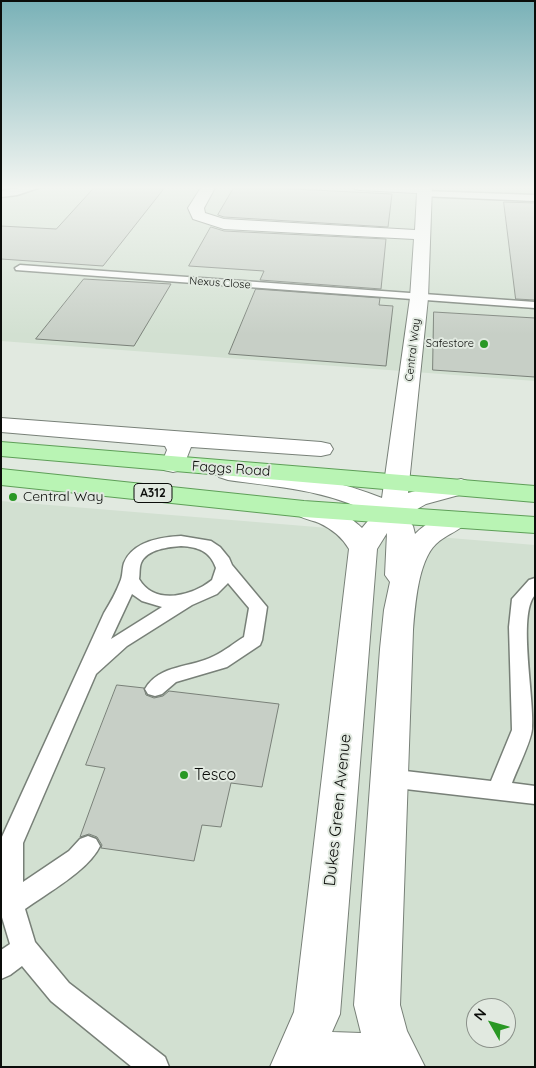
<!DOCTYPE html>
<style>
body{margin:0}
#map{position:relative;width:536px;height:1068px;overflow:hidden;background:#e1e9e0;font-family:Quicksand,sans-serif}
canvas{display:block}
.frame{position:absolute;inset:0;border:2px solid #0b0d0a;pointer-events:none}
.north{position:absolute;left:466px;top:998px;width:50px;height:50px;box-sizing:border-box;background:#e1e9e0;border:1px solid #8b918a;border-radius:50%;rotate:308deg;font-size:14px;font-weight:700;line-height:20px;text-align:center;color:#0b0d0a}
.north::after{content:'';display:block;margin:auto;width:18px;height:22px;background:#299824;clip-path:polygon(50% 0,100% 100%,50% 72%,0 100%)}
</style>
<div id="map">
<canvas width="536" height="1068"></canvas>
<div class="frame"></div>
<div class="north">N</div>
</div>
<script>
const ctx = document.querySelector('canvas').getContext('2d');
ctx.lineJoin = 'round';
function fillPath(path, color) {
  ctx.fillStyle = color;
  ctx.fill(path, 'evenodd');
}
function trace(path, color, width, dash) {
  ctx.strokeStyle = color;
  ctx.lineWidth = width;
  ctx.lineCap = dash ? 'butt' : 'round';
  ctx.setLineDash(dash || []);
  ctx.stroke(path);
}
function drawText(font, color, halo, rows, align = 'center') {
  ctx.font = font + ' Quicksand,sans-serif';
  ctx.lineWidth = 4;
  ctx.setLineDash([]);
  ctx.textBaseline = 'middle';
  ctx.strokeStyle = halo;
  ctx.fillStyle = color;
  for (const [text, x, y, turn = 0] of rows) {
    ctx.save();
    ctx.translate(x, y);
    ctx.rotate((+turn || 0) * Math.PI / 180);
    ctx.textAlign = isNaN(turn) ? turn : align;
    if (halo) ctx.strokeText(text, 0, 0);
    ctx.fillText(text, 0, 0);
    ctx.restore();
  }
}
const built = new Path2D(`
 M1,186h534v195l-534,-40z
 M1,501l534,44v522h-534zM476,1008h30v30h-30z`);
const building = new Path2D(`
 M96,186h70l-63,80 -102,-7v-33l55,3z
 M235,186l157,8 -4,33 -164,-10 -6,-2z
 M504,202l31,1v97l-19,-1z
 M211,227l13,4 162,8 -5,50 -121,-9 4,-9 -75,-5z
 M84,279l87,5 -37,62 -98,-7z
 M256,289l124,9 -1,7 14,1 -7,60 -157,-12z
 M434,312l101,6v59l-102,-7z
 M117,685l27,3 2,7 8,3 9,-2 6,-5 110,13 -17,83 -31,-4 -10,44 -19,-2 -8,36 -93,-13 1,-3 -5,-8 -8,-3 -9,3 25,-69 -19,-3z`);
const lane = new Path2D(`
 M31,186h13l-27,9 -16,2v-6z
 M424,191l111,4v6l-114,-5 -1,-2z
 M20,265l515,37v6l-519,-38 -1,-2z
 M181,536l30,5 9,6 9,11 3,7 35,42 -5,33 -2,5 -33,22 -51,15 -14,12 -7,2 -7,-2 -3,-5c14,-25 47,-21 69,-33 11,-5 20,-13 30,-19l5,-29 -21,-25 -11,11 -25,11 -65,41 -31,28 -73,169v39l46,-31 11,-12 8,-3 8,3 4,7c-12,25 -53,47 -75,63l10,33 34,41 96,74 4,10h-37l-81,-66 -29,-35 -12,9 -9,4v-29l9,-6 -9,-30v-75l103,-226c6,-10 12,-20 16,-31 3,-6 2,-13 4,-19 9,-22 37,-26 57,-27zM181,546c17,1 29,5 35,22l-4,12c-20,16 -57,26 -73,-1 1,-5 0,-11 2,-16 6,-14 28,-16 40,-17zM132,594l10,7 20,6 -51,32z
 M535,578v17c-18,19 0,105 -3,134 -1,13 -15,40 -20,54l23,3v18l-147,-17 -8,-3 -3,-6 3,-6 8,-3 103,12 21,-51 -3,-103 3,-28 17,-19z`);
const street = new Path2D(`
 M202,186h14l-12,22 1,5 19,6 191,11 2,-37 -57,-3 -5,-1 -2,-3h79l-4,112 -20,195 53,-14 9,3 4,5 -4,5 -44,12 -21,12 8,10 2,8c13,-13 33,-25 52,-21l3,6c-7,11 -24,15 -34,25 -18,17 -21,62 -23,86l-13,375 7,26 18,36h-155l24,-55 55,-463c-7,-12 -17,-20 -30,-26 -10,-4 -22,-5 -28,-14l4,-6c21,-5 52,10 67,25l11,-13c-42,-25 -97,-28 -145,-35l-9,-3 -4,-5 4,-5c14,-4 28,0 42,3 41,5 82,12 121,28l28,-200 4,-59 -190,-10 -31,-10 -5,-11zM387,533l-2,42 5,7 -6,28 -4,39 -26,356 7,28 -29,-1 8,-18 37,-465z
 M1,418l320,24 9,2 3,5 -3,5 -9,2 -130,-9 -9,23 -9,2 -9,-2 -3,-5 6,-15 -2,-4 -164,-14z`);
const primary = new Path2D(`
 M1,442l534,44v16l-534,-46z
 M1,469l303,32 231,16v16l-231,-16 -303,-32z`);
const markers = [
 [484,344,5,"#299824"],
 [13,497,5,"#299824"],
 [184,775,5,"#299824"]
];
const farStreetnames = [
 ["Nexus Close",220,283,4],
 ["Central Way",413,350,-83]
];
const farPoinames = [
 ["Safestore",474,344]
];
const shields = [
 [153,493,38]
];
const shieldNames = [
 ["A312",153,493]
];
const streetNames = [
 ["Faggs Road",231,469,4]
];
const poiNames = [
 ["Central Way",23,497]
];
const nearPoinames = [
 ["Tesco",194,775]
];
const nearStreetnames = [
 ["Dukes Green Avenue",338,810,-84]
];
fillPath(built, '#d2e0d1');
fillPath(building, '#c7cfc6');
trace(building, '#7a8179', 1);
trace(lane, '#788078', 3);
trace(street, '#788078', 2);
trace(primary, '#5e9f58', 2);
fillPath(lane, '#fff');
fillPath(street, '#fff');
fillPath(primary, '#b9f4b4');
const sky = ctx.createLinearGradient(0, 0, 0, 335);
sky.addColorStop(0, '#79b1b7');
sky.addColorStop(0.56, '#f2f5f1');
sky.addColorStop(1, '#f2f5f100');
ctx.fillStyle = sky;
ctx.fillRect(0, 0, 536, 335);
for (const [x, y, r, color] of markers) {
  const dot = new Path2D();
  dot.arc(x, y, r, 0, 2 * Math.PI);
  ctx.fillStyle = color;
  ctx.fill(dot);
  trace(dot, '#e1e9e0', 2);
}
drawText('11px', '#0b0d0a', '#e1e9e0', farStreetnames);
drawText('11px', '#0b0d0a', '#e1e9e0', farPoinames, 'right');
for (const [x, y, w] of shields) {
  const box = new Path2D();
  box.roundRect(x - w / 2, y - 9.5, w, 19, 4);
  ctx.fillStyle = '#e1e9e0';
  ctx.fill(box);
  trace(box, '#0b0d0a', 1);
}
drawText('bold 12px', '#0b0d0a', null, shieldNames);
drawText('14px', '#0b0d0a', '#e1e9e0', streetNames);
drawText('14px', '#0b0d0a', '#e1e9e0', poiNames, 'left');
drawText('16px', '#0b0d0a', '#e1e9e0', nearPoinames, 'left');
drawText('16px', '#0b0d0a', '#e1e9e0', nearStreetnames);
</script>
